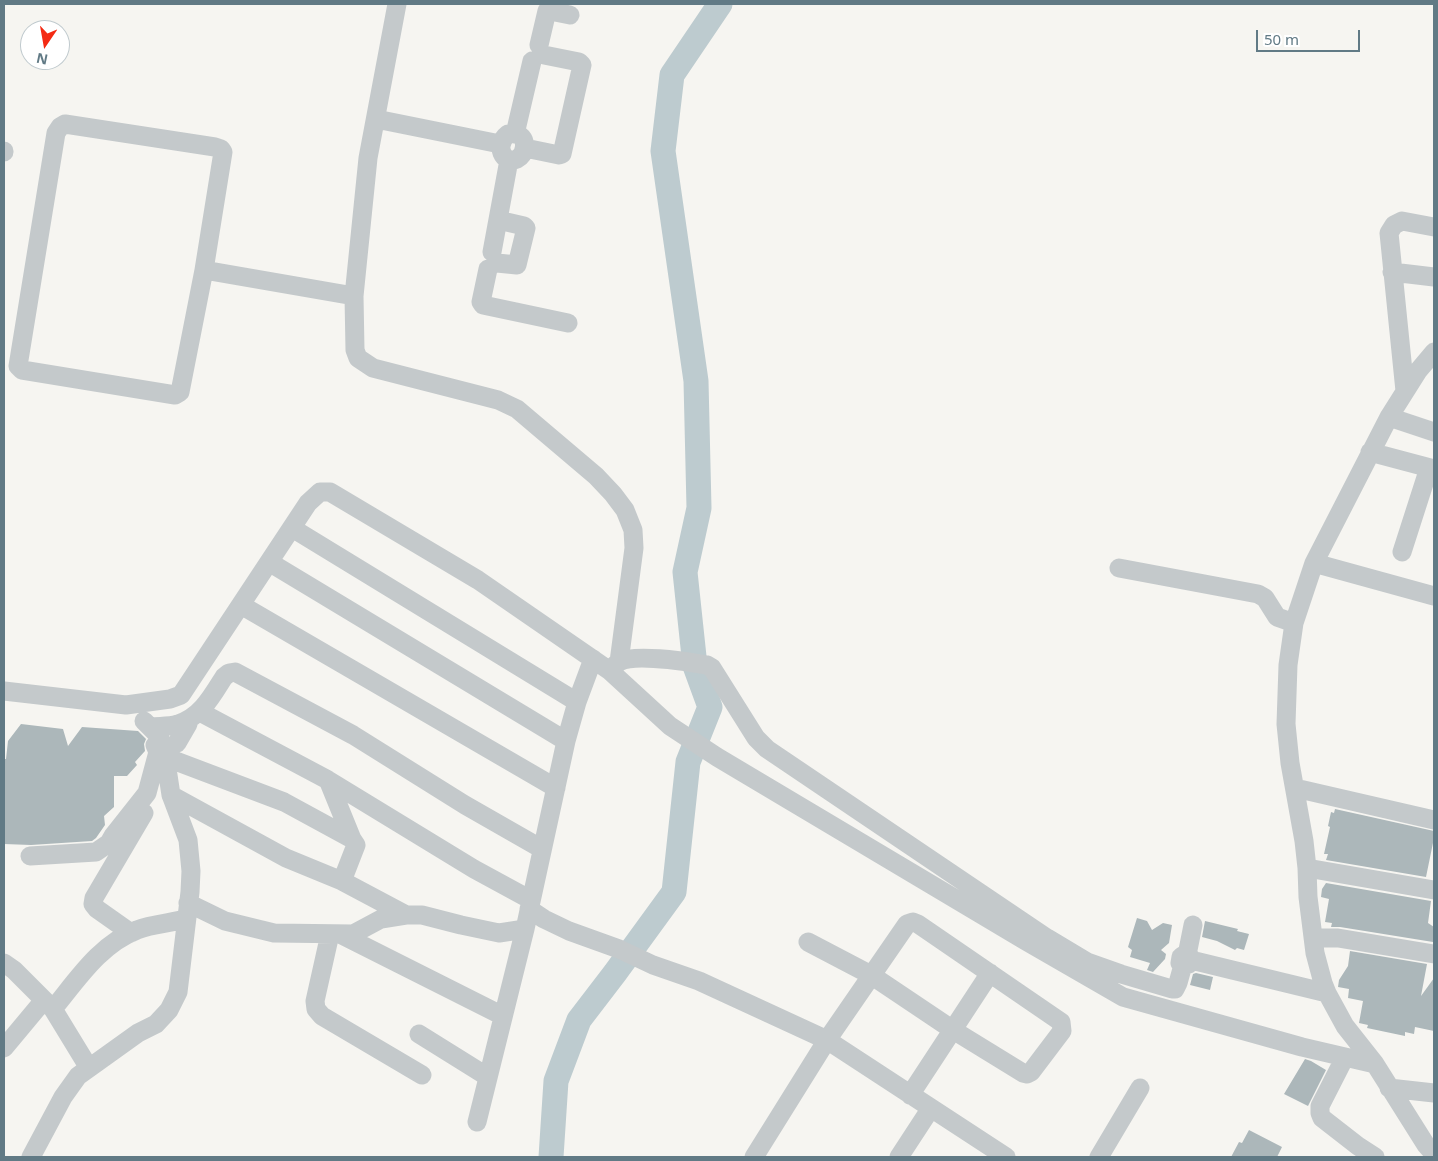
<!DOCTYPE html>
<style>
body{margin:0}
#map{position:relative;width:1438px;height:1161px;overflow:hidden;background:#f6f5f1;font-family:"Noto Sans",sans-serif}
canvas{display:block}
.frame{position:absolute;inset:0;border:5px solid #617a85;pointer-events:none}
.north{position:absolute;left:20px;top:20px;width:50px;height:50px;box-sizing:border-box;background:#fff;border:1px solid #c0cace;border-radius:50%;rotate:192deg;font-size:14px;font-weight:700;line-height:20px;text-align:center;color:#617a85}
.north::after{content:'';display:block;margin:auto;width:18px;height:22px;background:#f42a13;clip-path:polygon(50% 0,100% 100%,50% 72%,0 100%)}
.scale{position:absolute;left:1256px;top:30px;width:104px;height:22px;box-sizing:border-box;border:2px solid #617a85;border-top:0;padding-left:6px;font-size:15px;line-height:18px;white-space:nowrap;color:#617a85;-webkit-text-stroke:4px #fff;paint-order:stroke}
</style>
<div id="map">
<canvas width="1438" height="1161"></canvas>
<div class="frame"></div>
<div class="north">N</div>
<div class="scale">50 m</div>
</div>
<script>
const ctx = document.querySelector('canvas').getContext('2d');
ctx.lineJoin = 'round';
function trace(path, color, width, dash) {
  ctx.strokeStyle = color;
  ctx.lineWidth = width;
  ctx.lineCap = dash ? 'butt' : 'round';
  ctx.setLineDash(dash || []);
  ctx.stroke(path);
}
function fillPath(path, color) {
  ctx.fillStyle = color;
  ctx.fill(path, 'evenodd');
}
const river = new Path2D(`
 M551,1157l5,-76 23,-61 36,-47 59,-81 14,-130 22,-55 -15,-41 -10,-94 14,-64 -3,-127 -33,-230 9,-76 48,-71`);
const building = new Path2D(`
 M21,724l42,5 5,17 14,-19 56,4 8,8 -2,5 1,7 -10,11 2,3 -10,11h-13v31l-10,9 1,9 -9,13 -4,3 -61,4 -27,-1v-85h2l2,-18z
 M1335,809l99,22v7l-8,39 -100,-17 2,-6h-4l6,-27 -2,-1 3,-14 3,1z
 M1326,883l105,18 -3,22 6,4 -1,15 -93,-15h-9l1,-4 -7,-1 4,-23 -8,-2 1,-8z
 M1137,918l10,3 5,9 11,-7 9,2 -3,18 -8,7 5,4 -1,5 -12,13 -6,-2 3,-7 -20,-6 2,-7 -4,-3z
 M1205,921l33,8 -1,2 12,3 -5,16 -7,-2 -2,2 -18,-9 -15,-4z
 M1350,951l77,13 -6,32 13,-18v53l-19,-4 -1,7 -9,-2v4l-38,-8 1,-3 -9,-2 4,-22 -15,-3 1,-9 -11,-2 1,-7 9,-14z
 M1196,973l17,4 -3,13 -20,-5 3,-11z
 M1305,1059l6,2 15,9 -18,36 -24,-12z
 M1249,1130l33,17 -5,10h-46l8,-15 3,1z`);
const minor = new Path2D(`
 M397,4l-29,154 -14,138 1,54 3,8 15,10 125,32 19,9 79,67 17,18 12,16 8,20 1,18 -15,114
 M539,45l8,-34h3l20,4
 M376,119l124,25
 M508,134c3,0 8,-1 11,1 9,5 6,20 -2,24 -14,6 -23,-14 -9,-25z
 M515,134l17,-73
 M525,148l34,7 3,-1 20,-89 -3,-3 -35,-7
 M4,151v1
 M492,252l17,-92
 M497,263l20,2 9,-37 -2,-2 -26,-6
 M488,269l-7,33 2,3 85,18
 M204,270l19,-118 -2,-3 -6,-2 -150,-23 -5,3 -4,6 -38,233 4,4 153,25 5,-3 24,-122 150,26
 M1392,272l42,5
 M1434,352l-16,19 -29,46 -75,146 -20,60 -6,42 -2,59 4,39 14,78 3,27 1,29 7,56 8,30 4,10 18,33 30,38 51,81 8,9
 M1405,391l-16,-158 5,-8 8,-4 32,6
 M1389,417l45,15
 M1370,452l64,17
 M292,528l285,174
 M1402,552l27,-84
 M269,562l297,179
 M1314,563l120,33
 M1119,568l139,26 7,4 12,19 17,6
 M241,605l315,183
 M610,670c3,-3 6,-6 9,-8 16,-9 69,0 88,3l5,3 44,70 11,11 280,189 40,24 34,12 51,15h3l3,-6 5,-18 -3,-2 1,-6 3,-2h3
 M4,691l122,14 44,-6 11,-4 127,-192 12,-11h10l148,88 132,91 60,55 47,31 309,184 97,56 179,50 73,17
 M200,712l128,68 146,89 57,31
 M144,721l15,15 5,13 7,46 115,63 56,23 64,34
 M151,727c9,-1 19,0 27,-3 23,-7 34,-28 46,-47l5,-4 6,-1 118,63 112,70 77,44
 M177,743l11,-19v-4
 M165,757l119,45 68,37 4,6 -14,36
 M328,780l24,59
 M1295,788l139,32
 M30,856l66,-4 13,-9 4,-7 34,-43 11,-41 -3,-7
 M1307,868l127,22
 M188,903l37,18 49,12 79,1 28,-15 25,-4h16l39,10 38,8 26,-4
 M529,909l15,10 25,12 50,18 34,16 46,16 128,59 179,117
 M131,933l-34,-24 -4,-5 1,-6 50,-85
 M330,934l-15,67 1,8 6,7 100,59
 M340,934l163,82
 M1313,938h25l96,16
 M1191,960l136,33
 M4,963l10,7 39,39 36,59
 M1189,964l2,-6 -4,-3 6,-30
 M53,1009c24,-29 47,-65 84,-79 14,-6 34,-7 49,-11
 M419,1034l69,43
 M4,1048l40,-48
 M1345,1057l-25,49v7l2,5 36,28 17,11
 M1389,1088l45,5
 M910,1095l80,-122
 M477,1122l48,-193 41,-188 11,-39 16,-43
 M31,1157l32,-60 15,-21 60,-43 18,-9 13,-14 9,-18 12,-100 1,-21 -3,-31 -17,-45
 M754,1157l73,-117 80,-116 6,-2 5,2 143,98 1,9 -31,41 -4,2 -4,-1 -70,-43 -82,-55 -63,-33
 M899,1157l32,-49
 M1099,1157l41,-69`);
trace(river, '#bdcbcf', 25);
fillPath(building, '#acb7ba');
trace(minor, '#c4c9cb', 19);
</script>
